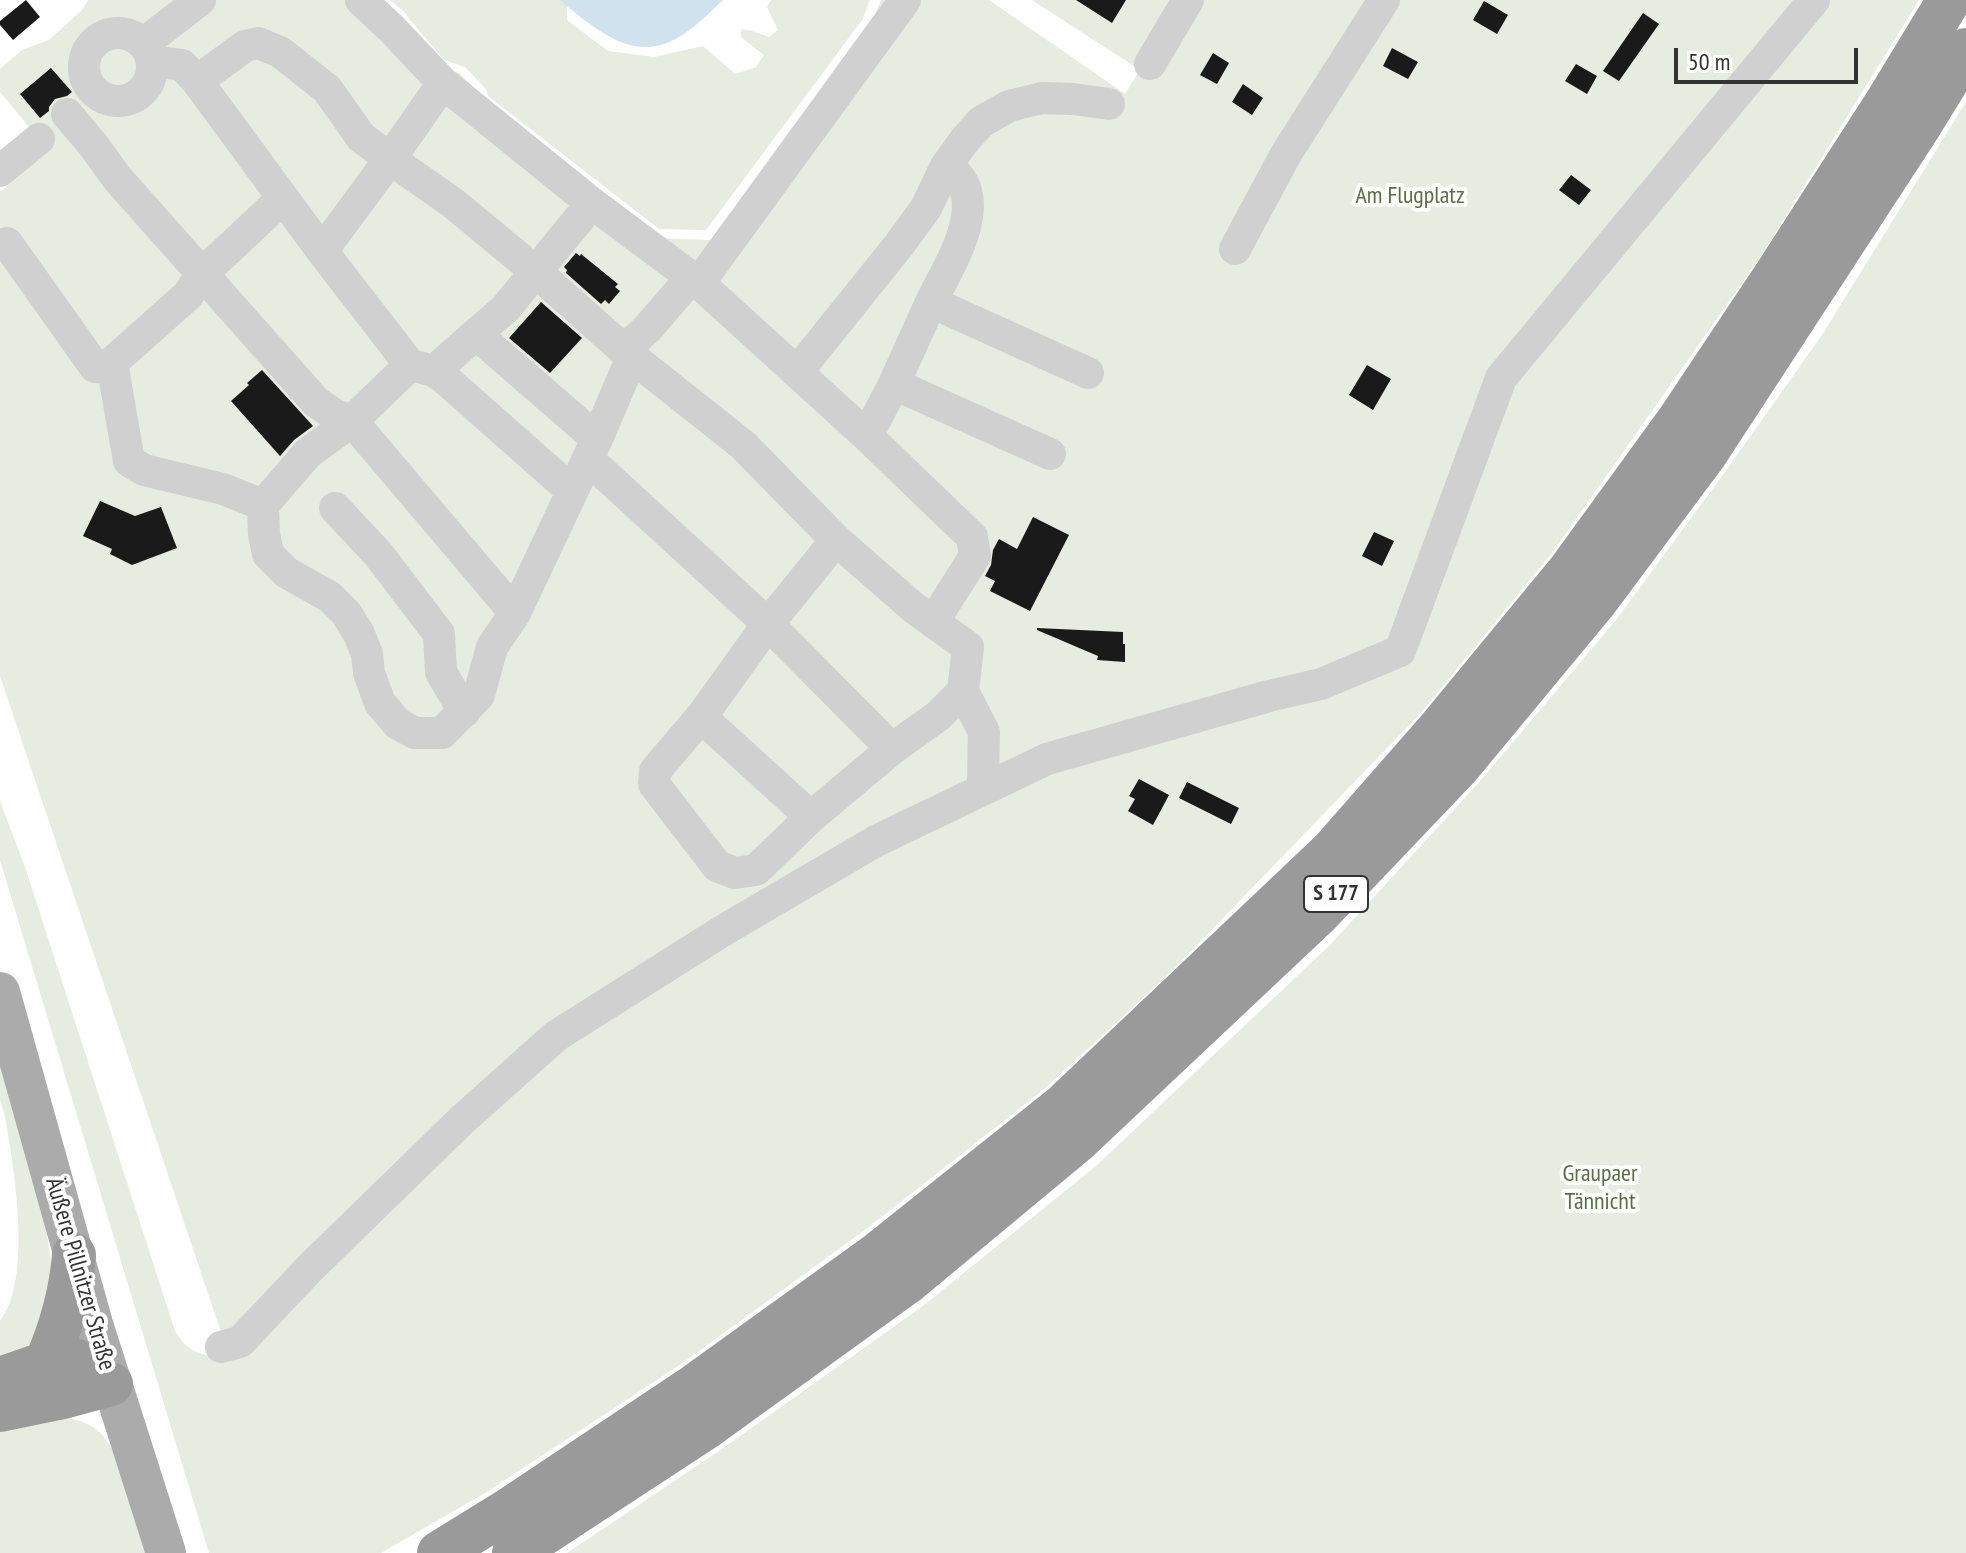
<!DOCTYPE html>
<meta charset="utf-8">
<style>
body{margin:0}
#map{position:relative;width:1966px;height:1553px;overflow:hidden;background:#fff;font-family:"PT Sans Narrow",sans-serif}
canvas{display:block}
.scale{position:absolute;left:1674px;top:48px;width:184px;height:36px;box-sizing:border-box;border:4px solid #333;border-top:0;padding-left:10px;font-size:24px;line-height:28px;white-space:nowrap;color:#333;-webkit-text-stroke:6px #fff;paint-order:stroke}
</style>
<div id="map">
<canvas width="1966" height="1553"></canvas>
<div class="scale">50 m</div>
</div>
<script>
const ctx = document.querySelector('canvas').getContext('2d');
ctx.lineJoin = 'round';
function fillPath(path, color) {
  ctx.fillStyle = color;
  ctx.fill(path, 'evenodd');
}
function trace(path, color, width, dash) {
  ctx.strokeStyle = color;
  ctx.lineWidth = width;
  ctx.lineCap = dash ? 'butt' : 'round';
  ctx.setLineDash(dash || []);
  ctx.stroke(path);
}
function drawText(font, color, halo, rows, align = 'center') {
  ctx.font = font + ' "PT Sans Narrow",sans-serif';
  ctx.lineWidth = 8;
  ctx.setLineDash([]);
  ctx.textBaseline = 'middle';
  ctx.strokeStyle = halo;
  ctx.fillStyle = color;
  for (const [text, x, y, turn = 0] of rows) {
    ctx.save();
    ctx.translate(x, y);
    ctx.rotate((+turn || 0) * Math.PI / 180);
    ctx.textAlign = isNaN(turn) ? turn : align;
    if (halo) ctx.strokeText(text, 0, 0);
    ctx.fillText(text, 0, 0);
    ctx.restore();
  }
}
const green = new Path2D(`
 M88,0h287l65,66 19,7 21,21 175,144 56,2 160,-215 10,-25h108l136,94 15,-24 -108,-70h887l-158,256 -209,297 -132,161 -249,258 -129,119 -176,138 -182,133 -199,131 -104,60h-172l-209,-693v-59l25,66 150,464c13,20 19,21 42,27l5,-23 -222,-659v-484l49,-41 -49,-59v-23l22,-19 27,-10 33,-30z
 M390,0h169l8,6v14l41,31 46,6 49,-11 32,28 21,-7 8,-12 -23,-18v-8l11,2 17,6 9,-7 -11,-23 4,-7h99l-8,20 -156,210 -47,-1 -171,-133 -2,-7 -21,-22 -21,-7 -41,-49z
 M1966,102v1451h-1399l155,-104 201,-143 173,-140 234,-221 152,-166 134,-159 109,-148 97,-137z
 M0,1031l36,131 20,133 -18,49 -38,26v-49c33,-43 14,-154 5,-204 -1,-6 -4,-12 -5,-18 0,-22 0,-46 0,-68z
 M51,1416c15,2 29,3 42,11 28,17 45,94 56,126h-149v-125z`);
const water = new Path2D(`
 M559,0h164c-12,11 -24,24 -38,33 -49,35 -87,-3 -126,-33z`);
const building = new Path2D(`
 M26,0l14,17 -27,23 -13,-15v-4z
 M1076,0h50l-14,23z
 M1484,1l24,14 -11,19 -24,-14z
 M1643,13l16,11 -40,57 -16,-10z
 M1392,48l26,14 -10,17 -25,-13z
 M1213,53l16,10 -12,21 -17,-9z
 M1576,64l21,12 -10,18 -22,-13z
 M51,68l21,24 -5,4 -12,3 -6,8v4l-9,7 -20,-24z
 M1243,84l20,14 -11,17 -20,-13z
 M1571,175l20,15 -12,15 -20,-15z
 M576,253l4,3 1,-2 37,30 -3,3 5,4 -11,13 -4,-4 -4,4 -35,-31 1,-3 -3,-3z
 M541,302l41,36 -32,35 -41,-35z
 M1367,365l24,14 -18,31 -24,-15z
 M262,370l51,56 -19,14 -14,16 -49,-55 18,-16 -2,-2z
 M100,501l35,15 26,-9 16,41 -45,17 -22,-11 2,-5 -29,-13z
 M1033,517l36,18 -39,76 -40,-20 5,-10 -10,-5 6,-11 2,-15 6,-11 18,10z
 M1374,532l20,9 -12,25 -20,-10z
 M1037,628l86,4v12h2v18l-28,-2 1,-4 -61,-26z
 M1139,779l30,16 -16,30 -25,-14 7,-12 -6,-3z
 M1187,782l52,26 -8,16 -52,-26z`);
const minor = new Path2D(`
 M361,0l31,29 51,54 146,118 110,82 168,153 105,101 3,19 -42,66
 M84 67a34 34 0 1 1 68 0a34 34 0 1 1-68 0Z
 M143,44l57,-44
 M152,61l30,4 15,16 125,170 88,114 24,6 10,7 128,113
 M1150,64l38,-64
 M197,81l48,-35 13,-3 22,9 47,37 34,48 29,22 63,44 82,68 89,79 8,7 -35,82
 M67,114l27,32 23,32 199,224 19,13 17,6 163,192 82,-174 -121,-105 -42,37
 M0,171l39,-32
 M7,243l88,124 11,1 82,-73 14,-21 81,-76
 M1235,249l51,-95 98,-154
 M322,251l68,-92 53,-76
 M699,283l206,-283
 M931,302c18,-37 64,-105 15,-136
 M476,334l29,-25 87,-106
 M624,350l23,-21 44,-51
 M112,363l17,98 15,9 79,19 40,16
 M410,365l-58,56 -44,32 -45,52 1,29 4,20 19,19 43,24 16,16 13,21 8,20 2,19 11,30 18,21 17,9h27l37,-38 13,-48 23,-34
 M797,372l102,-127 27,-37 20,-42 18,-25 17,-19 28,-16 33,-8 31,1 36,5
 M894,384l156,70
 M867,436l27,-52 37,-82 157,71
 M588,459l180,165 68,-84 -93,-95 -111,-88
 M335,508l44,47 60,79 2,38 23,40
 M836,540l78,68 54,39 -5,44 21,41 -1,48
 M701,717l110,100
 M892,749l-124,-125 -67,93 -46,54 -1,13 63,82 18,7 21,-3 55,-53 81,-68 46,-33 25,-25
 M221,1347l19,-5 70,-74 152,-148 94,-84 168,-106 152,-89 171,-82 222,-63 52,-12 79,-33 101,-273 313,-378`);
const major = new Path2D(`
 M0,992l93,332 73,229`);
const highway = new Path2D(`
 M46,1363c15,-35 25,-70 28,-108
 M0,1379l46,-16 29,-3
 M0,1410l63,-13 48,-13
 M439,1553l68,-42 186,-124 186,-134 184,-147 269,-255 107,-122 131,-159 109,-150 98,-147 110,-171 62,-102
 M514,1553l194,-127 198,-143 172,-143 239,-225 142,-149 136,-164 111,-149 212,-325 48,-78`);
const shields = [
 [1336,894,64]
];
const shieldNames = [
 ["S 177",1336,894]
];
const parkNames = [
 ["Am Flugplatz",1410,196],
 ["Graupaer",1600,1174],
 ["Tännicht",1600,1202]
];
const streetNames = [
 ["Äußere Pillnitzer Straße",80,1274,74]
];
fillPath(green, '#e6ecdf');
fillPath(water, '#cfe2ee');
fillPath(building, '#1a1a1a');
trace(minor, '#d0d0d0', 32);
trace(major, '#ababab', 40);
trace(highway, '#9a9a9a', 44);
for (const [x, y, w] of shields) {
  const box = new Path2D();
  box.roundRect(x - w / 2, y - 18, w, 36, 6);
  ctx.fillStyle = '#fff';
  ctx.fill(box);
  trace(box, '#333', 2);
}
drawText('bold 22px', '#333', null, shieldNames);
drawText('24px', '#56703f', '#fff', parkNames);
drawText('24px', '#333', '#fff', streetNames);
</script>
